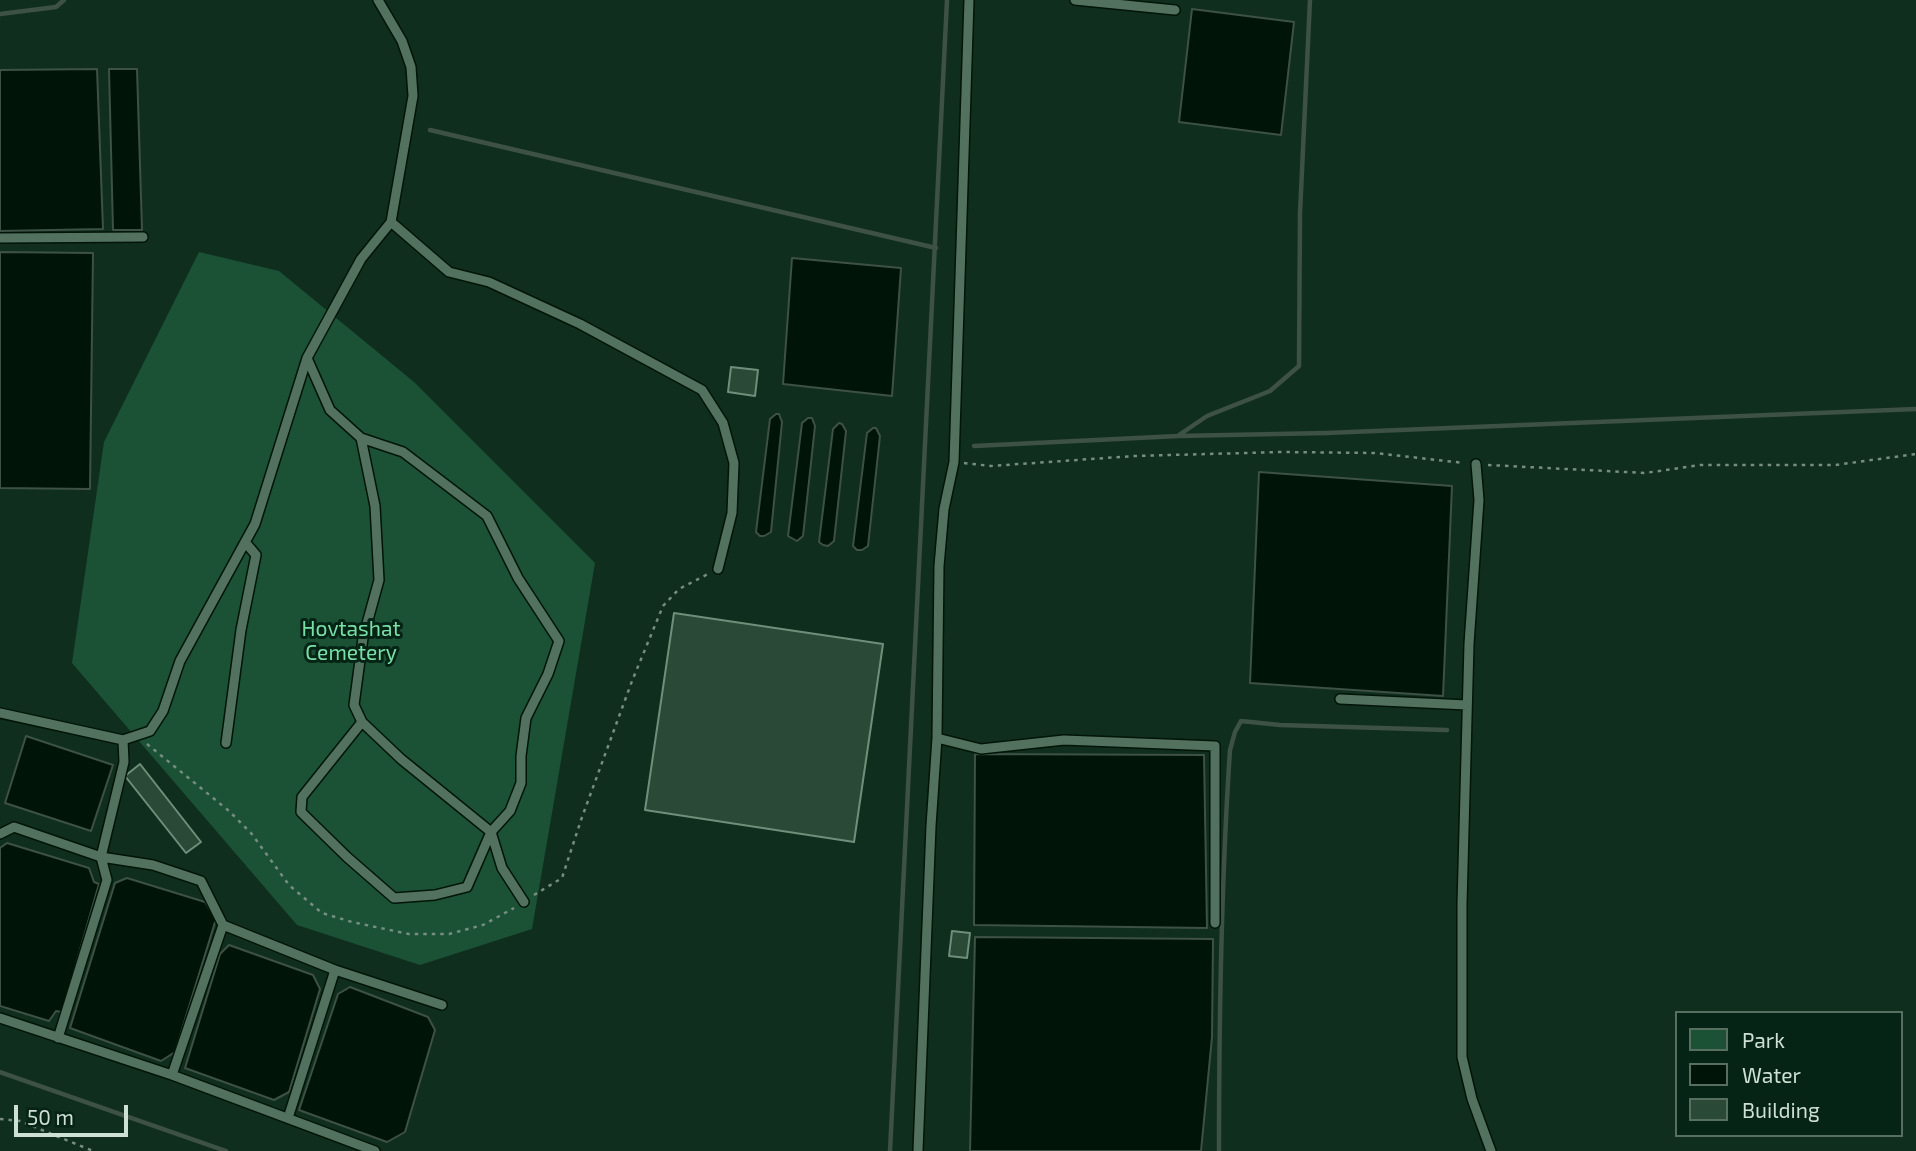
<!DOCTYPE html>
<style>
body{margin:0}
#map{position:relative;width:1916px;height:1151px;overflow:hidden;background:#102e1e;font-family:"Exo 2",sans-serif}
canvas{display:block}
.legend{position:absolute;left:1675px;top:1011px;width:228px;height:126px;box-sizing:border-box;background:#062415;border:2px solid #566f61;margin:0;padding:9px 12px;list-style:none;font-size:21px;color:#cedfd4}
.legend li{display:flex;align-items:center;gap:14px;height:35px}
.legend b{width:35px;border:2px solid #566f61}
.scale{position:absolute;left:14px;top:1105px;width:114px;height:32px;box-sizing:border-box;border:4px solid #cedfd4;border-top:0;padding-left:9px;font-size:21px;line-height:24px;white-space:nowrap;color:#cedfd4;-webkit-text-stroke:5px #062415;paint-order:stroke}
</style>
<div id="map">
<canvas width="1916" height="1151"></canvas>
<ul class="legend">
<li><b style="height:19px;background:#1b5236"></b>Park</li>
<li><b style="height:19px;background:#001408"></b>Water</li>
<li><b style="height:19px;background:#2b4937"></b>Building</li>
</ul>
<div class="scale">50 m</div>
</div>
<script>
const ctx = document.querySelector('canvas').getContext('2d');
ctx.lineJoin = 'round';
function fillPath(path, color) {
  ctx.fillStyle = color;
  ctx.fill(path, 'evenodd');
}
function trace(path, color, width, dash) {
  ctx.strokeStyle = color;
  ctx.lineWidth = width;
  ctx.lineCap = dash ? 'butt' : 'round';
  ctx.setLineDash(dash || []);
  ctx.stroke(path);
}
function drawText(font, color, halo, rows, align = 'center') {
  ctx.font = font + ' "Exo 2",sans-serif';
  ctx.lineWidth = 6;
  ctx.setLineDash([]);
  ctx.textBaseline = 'middle';
  ctx.strokeStyle = halo;
  ctx.fillStyle = color;
  for (const [text, x, y, turn = 0] of rows) {
    ctx.save();
    ctx.translate(x, y);
    ctx.rotate((+turn || 0) * Math.PI / 180);
    ctx.textAlign = isNaN(turn) ? turn : align;
    if (halo) ctx.strokeText(text, 0, 0);
    ctx.fillText(text, 0, 0);
    ctx.restore();
  }
}
const green = new Path2D(`
 M199,252l80,19 135,111 181,181 -63,366 -112,36 -123,-40 -225,-262 32,-221z`);
const water = new Path2D(`
 M1192,9l102,13 -13,113 -102,-13z
 M97,69l6,160 -103,2v-161z
 M109,69h28l5,161h-29z
 M0,252l93,1 -3,236 -90,-1z
 M792,258l109,10 -9,128 -109,-12z
 M776,414h3l3,8 -11,110 -7,4h-4l-4,-4 14,-113z
 M808,418h4l3,8 -12,110 -6,5 -9,-5 14,-113z
 M839,423l3,1 4,7 -12,110 -6,5 -5,-1 -4,-3 14,-113z
 M873,428h3l4,8 -12,110 -6,4h-5l-4,-4 14,-113z
 M1259,472l193,14 -9,210 -193,-13z
 M26,736l87,29 -22,66 -86,-28z
 M975,754l229,1 3,173 -233,-3z
 M7,843l82,25 5,14 5,2 -37,128 -6,-1 -7,10 -49,-15v-158z
 M127,878l78,24 11,17 -41,133 -14,9 -91,-33 45,-145z
 M975,937l238,2 -1,98 -11,114h-231z
 M229,945l84,30 7,14 -31,103 -15,8 -89,-32 35,-114z
 M350,987l78,30 7,13 -30,102 -18,10 -88,-32 39,-116z`);
const stream = new Path2D(`
 M0,14l56,-7 8,-7
 M430,130l506,118
 M1179,435l28,-19 63,-25 29,-25 1,-153 10,-213
 M974,446l204,-10 148,-3 590,-24
 M0,1072l226,79
 M890,1151l57,-1151
 M1219,1151c0,-134 2,-267 11,-401l5,-18 6,-11 39,4 167,5`);
const building = new Path2D(`
 M731,367l27,3 -3,26 -27,-4z
 M674,613l209,31 -29,198 -209,-32z
 M140,764l61,78 -15,11 -61,-77z
 M952,931l18,2 -3,25 -18,-2z`);
const path = new Path2D(`
 M964,463l27,3 143,-10 147,-4 94,1 89,10
 M1488,465l157,8 55,-8h135l81,-11
 M147,744l82,67 22,22 38,52 33,28 30,9 57,12h40l34,-9 31,-17
 M534,895l28,-17 19,-58 51,-139 31,-75 16,-17 29,-15
 M0,1119l20,2 73,30`);
const lane = new Path2D(`
 M1075,0l100,10
 M391,222l58,50 40,10 91,42 122,66 21,33 11,40 -2,50 -14,56
 M0,238l143,-1
 M307,358l23,52 31,28 42,14 84,64 31,62 41,63 -11,33 -22,44 -5,38v27l-11,28 -19,21 -24,55 -32,8 -41,3 -47,-41 -46,-45 1,-15 60,-75
 M361,438l14,68 4,74 -16,58 -9,67 8,17 39,37 90,73 11,36 22,34
 M1476,464l3,36 -10,144 -7,260v153l10,42 19,52
 M1340,699l127,6
 M0,713l123,27 27,-9 13,-20 17,-50 75,-137 52,-166 54,-99 30,-37 22,-126 -2,-29 -9,-26 -24,-41
 M937,738l44,11 83,-9 151,6v177
 M226,743l15,-113 15,-75 -11,-13
 M0,834l14,-7 87,30 23,-95 -1,-22
 M223,925l112,45 107,35
 M0,1018l172,57 203,76
 M58,1038l49,-158 -6,-23 52,8 48,16 22,44 -51,150
 M288,1118l47,-148
 M918,1151l13,-325 6,-88 2,-172 5,-57 10,-47 15,-462`);
const parkNames = [
 ["Hovtashat",351,629],
 ["Cemetery",351,653]
];
fillPath(green, '#1b5236');
fillPath(water, '#001408');
trace(water, '#3e5145', 2);
trace(stream, '#3e5145', 4.5);
fillPath(building, '#2b4937');
trace(building, '#6f8f7b', 2);
trace(lane, '#001508', 12);
trace(path, '#768d80', 2.5, [3.5, 5]);
trace(lane, '#52715e', 9);
drawText('21px', '#78e0a7', '#062415', parkNames);
</script>
